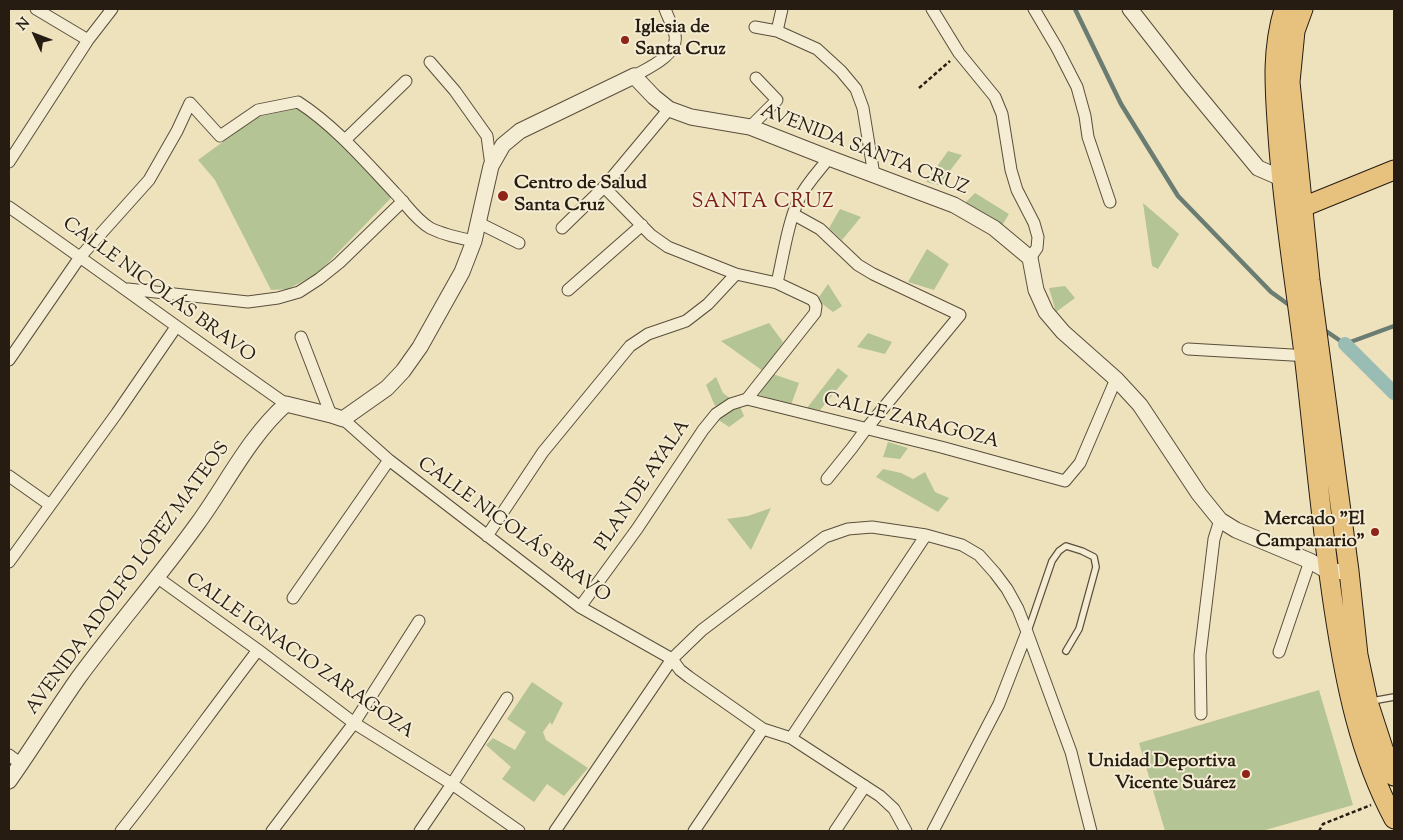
<!DOCTYPE html>
<meta charset="utf-8">
<style>
body{margin:0}
#map{position:relative;width:1403px;height:840px;overflow:hidden;background:#eee2bc;font-family:"Sorts Mill Goudy",serif}
canvas{display:block}
.frame{position:absolute;inset:0;border:10px solid #271c12;pointer-events:none}
.north{position:absolute;left:10px;top:10px;width:50px;height:50px;-webkit-text-stroke:4px #f4ecd3;paint-order:stroke;rotate:313deg;font-size:14px;font-weight:700;line-height:20px;text-align:center;color:#271c12}
.north::after{content:'';display:block;margin:auto;width:18px;height:22px;background:#271c12;clip-path:polygon(50% 0,100% 100%,50% 72%,0 100%)}
</style>
<div id="map">
<canvas width="1403" height="840"></canvas>
<div class="frame"></div>
<div class="north">N</div>
</div>
<script>
const ctx = document.querySelector('canvas').getContext('2d');
ctx.lineJoin = 'round';
function fillPath(path, color) {
  ctx.fillStyle = color;
  ctx.fill(path, 'evenodd');
}
function trace(path, color, width, dash) {
  ctx.strokeStyle = color;
  ctx.lineWidth = width;
  ctx.lineCap = dash ? 'butt' : 'round';
  ctx.setLineDash(dash || []);
  ctx.stroke(path);
}
function drawText(font, color, halo, rows, align = 'center') {
  ctx.font = font + ' "Sorts Mill Goudy",serif';
  ctx.lineWidth = 4;
  ctx.setLineDash([]);
  ctx.textBaseline = 'middle';
  ctx.strokeStyle = halo;
  ctx.fillStyle = color;
  for (const [text, x, y, turn = 0] of rows) {
    ctx.save();
    ctx.translate(x, y);
    ctx.rotate((+turn || 0) * Math.PI / 180);
    ctx.textAlign = isNaN(turn) ? turn : align;
    if (halo) ctx.strokeText(text, 0, 0);
    ctx.fillText(text, 0, 0);
    ctx.restore();
  }
}
const green = new Path2D(`
 M299,108l45,36 49,52 -75,77 -30,16 -17,1 -56,-110 -17,-20 59,-43z
 M948,151l14,4 -23,30 -13,-3z
 M975,193l34,21 -9,15 -38,-23z
 M1143,203l36,31 -21,35 -6,-3z
 M840,209l21,8 -19,23 -13,-12z
 M927,249l22,15 -15,26 -26,-8z
 M828,284l14,22 -9,6 -16,-12z
 M1065,286l10,12 -19,14 -7,-24z
 M769,323l14,19 -20,29 -42,-30z
 M868,333l24,9 -7,12 -28,-7z
 M838,368l10,8 -28,34 -13,-2z
 M770,373l29,10 -8,22 -32,-10z
 M716,377l7,16 8,6 -16,7 -9,-21z
 M738,402l6,14 -15,11 -12,-8z
 M888,442l20,6 -8,11 -17,-2z
 M883,469l18,4 12,6 12,-7 10,20 14,6 -11,14 -62,-35z
 M771,508l-20,42 -24,-31 21,-3z
 M532,682l31,21 -11,22 -2,-3 -7,10 3,8 42,28 -24,28 -17,-12 -13,18 -32,-23 9,-12 -25,-22 7,-7 22,12 11,-18 -19,-13z
 M1319,690l34,115 -91,26h-97l-26,-88z`);
const stream = new Path2D(`
 M1075,9l46,95 57,92 93,96 21,15
 M1323,329l22,15 49,-18`);
const canal = new Path2D(`
 M1345,344l49,49`);
const path = new Path2D(`
 M919,88l31,-27
 M1319,831l4,-7 48,-19`);
const service = new Path2D(`
 M1028,631l24,-70 7,-10 7,-5 16,5 12,6 2,10 -17,62 -13,22
 M1372,701l22,-4`);
const minor = new Path2D(`
 M36,9l52,31
 M932,9l27,44 36,44 7,17 9,56 6,20 17,33 4,14 -1,11 -7,10
 M1034,9l23,39 20,39 8,29 3,21 22,65
 M755,27l22,4 40,18 24,22 15,18 7,19 11,67
 M777,31l5,-22
 M430,62l25,29 32,45 4,30
 M634,76c14,-8 45,-21 41,-41 -2,-8 -7,-18 -10,-26
 M750,127l27,-27 -21,-22
 M345,140l61,-59
 M9,162l79,-122 24,-31
 M604,187l47,48 17,12 68,27 41,9 36,17 3,6 -1,7 -68,86
 M9,207c93,65 184,132 277,197
 M793,214l27,15 38,36 15,9 87,41 -94,114 -14,19 -25,31
 M477,222l42,21
 M562,228l42,-41 65,-78
 M777,283c6,-26 11,-61 22,-84 7,-15 20,-28 30,-41
 M128,289l120,13 30,-4 21,-6 20,-13 20,-16 64,-62
 M568,290l74,-65
 M301,337l30,78
 M1188,349l121,7
 M9,360l71,-103 69,-77 28,-49 13,-28 30,33 38,-26 40,-8c37,24 67,59 97,91 12,12 20,26 35,35 14,7 29,10 44,13
 M747,399l194,48 124,34 15,-18 36,-84
 M343,419l46,41 191,147 92,52 8,11 9,7 74,52 28,9 89,58 14,13 12,22
 M9,476l41,29
 M487,536l56,-84 87,-106 18,-12 38,-13 22,-17 28,-30
 M9,562l108,-149 59,-86
 M158,578l100,72 96,73 98,61 67,47
 M293,598l96,-138
 M580,607l57,-78 66,-99 13,-16 15,-10 16,-5
 M1279,652l31,-91
 M1201,714l-1,-59 14,-116 6,-19
 M791,738l135,-203
 M9,755l12,9
 M121,831c47,-59 91,-121 137,-181
 M272,831l82,-108 65,-102
 M420,831l32,-47 55,-86
 M555,831l117,-172 30,-29 123,-93 23,-8 24,-2 54,8 36,10 17,10 16,18 12,16 11,20 9,23 44,120 20,79
 M694,831l69,-102
 M835,831l30,-45
 M933,831l66,-127 28,-72`);
const tertiary = new Path2D(`
 M1130,9l57,73 71,86 23,10 10,-2
 M9,781c24,-34 46,-70 70,-104 39,-53 81,-101 119,-154 29,-40 51,-86 88,-119l45,11 12,4 44,-31 16,-17 17,-24 42,-75 12,-31 17,-75 12,-21 17,-14 114,-55 20,21 15,12 22,8 59,10 79,31 125,47 40,23 36,30 6,32 10,22 17,20 53,47 24,26 59,89 21,26 16,10 74,31 19,11 20,-1`);
const primary = new Path2D(`
 M1284,9c-13,43 -9,82 -6,127 5,73 17,145 26,218 10,85 17,170 30,255 11,72 25,145 60,210
 M1303,9l-8,22 -5,51 20,198 39,291 9,84 10,47 15,46 11,28
 M1293,211l101,-41`);
const markers = [
 [625,40,5,"#8f2418"],
 [503,196,6,"#8f2418"],
 [1375,532,5,"#8f2418"],
 [1246,774,5,"#8f2418"]
];
const poiNames = [
 ["Iglesia de",635,29],
 ["Santa Cruz",635,51],
 ["Centro de Salud",514,185],
 ["Santa Cruz",514,207],
 ["Mercado \"El",1365,521,"right"],
 ["Campanario\"",1365,543,"right"],
 ["Unidad Deportiva",1236,763,"right"],
 ["Vicente Suárez",1236,785,"right"]
];
const streetNames = [
 ["AVENIDA SANTA CRUZ",864,151,21],
 ["CALLE NICOLÁS BRAVO",158,291,36],
 ["CALLE ZARAGOZA",911,422,14],
 ["PLAN DE AYALA",644,486,-56],
 ["CALLE NICOLÁS BRAVO",513,531,36],
 ["AVENIDA ADOLFO LÓPEZ MATEOS",129,579,-54],
 ["CALLE IGNACIO ZARAGOZA",299,657,35]
];
const neighbourhoodNames = [
 ["SANTA CRUZ",763,204]
];
fillPath(green, '#b4c494');
trace(stream, '#6b7d73', 4.5);
trace(canal, '#99bdb4', 14);
trace(service, '#594e3c', 8);
trace(minor, '#594e3c', 13);
trace(tertiary, '#594e3c', 17);
trace(primary, '#271c12', 21);
trace(path, '#271c12', 2.5, [4, 2.5]);
trace(service, '#f4ecd3', 5.5);
trace(minor, '#f4ecd3', 11);
trace(tertiary, '#f4ecd3', 15);
trace(primary, '#e7c17e', 19);
for (const [x, y, r, color] of markers) {
  const dot = new Path2D();
  dot.arc(x, y, r, 0, 2 * Math.PI);
  ctx.fillStyle = color;
  ctx.fill(dot);
  trace(dot, '#f4ecd3', 2);
}
drawText('bold 19px', '#271c12', '#f4ecd3', poiNames, 'left');
drawText('19px', '#271c12', '#f4ecd3', streetNames);
ctx.letterSpacing = '1px';
drawText('20px', '#7a1f14', '#f4ecd3', neighbourhoodNames);
ctx.letterSpacing = '0px';
</script>
